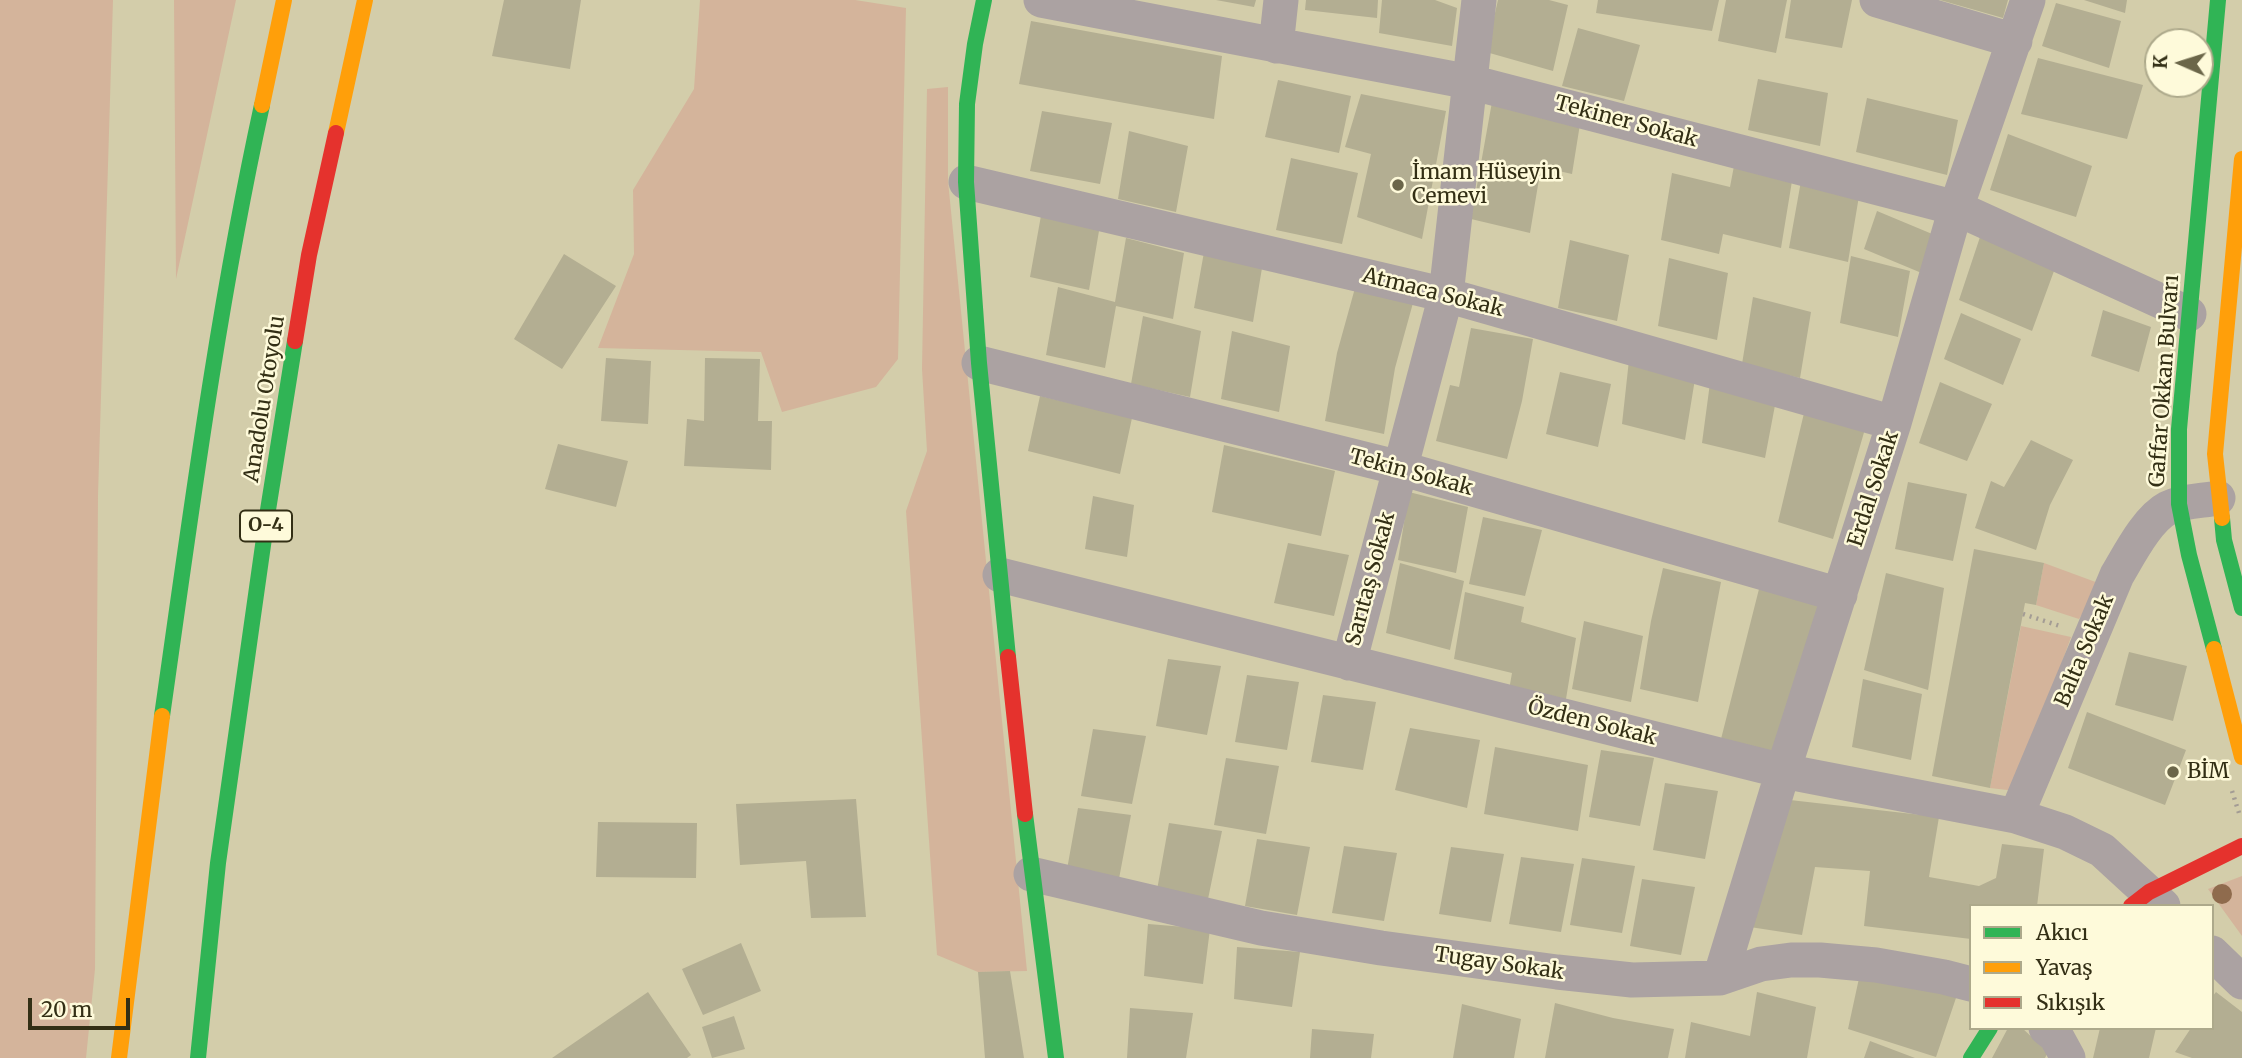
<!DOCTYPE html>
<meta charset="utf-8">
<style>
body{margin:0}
#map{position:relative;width:2242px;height:1058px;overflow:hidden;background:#d3cdaa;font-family:Merriweather,serif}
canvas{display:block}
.legend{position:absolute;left:1969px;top:904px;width:245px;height:126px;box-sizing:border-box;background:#fefada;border:2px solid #ada98b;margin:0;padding:9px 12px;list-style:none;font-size:21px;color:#332f15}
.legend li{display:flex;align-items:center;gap:14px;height:35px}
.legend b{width:35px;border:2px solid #ada98b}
.north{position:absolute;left:2144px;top:28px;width:70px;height:70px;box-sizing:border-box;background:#fefada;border:2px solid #ada98b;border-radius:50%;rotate:273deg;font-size:19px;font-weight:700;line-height:28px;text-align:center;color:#332f15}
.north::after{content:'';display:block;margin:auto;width:24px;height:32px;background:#6b6649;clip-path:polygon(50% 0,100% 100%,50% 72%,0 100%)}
.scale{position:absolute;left:28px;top:998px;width:102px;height:32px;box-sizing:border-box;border:4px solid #332f15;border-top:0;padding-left:9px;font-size:21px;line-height:24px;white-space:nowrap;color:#332f15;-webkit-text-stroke:5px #fefada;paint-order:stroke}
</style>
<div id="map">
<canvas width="2242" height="1058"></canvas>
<ul class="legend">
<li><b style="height:9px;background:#30b455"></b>Akıcı</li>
<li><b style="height:9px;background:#ff9f0a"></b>Yavaş</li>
<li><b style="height:9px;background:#e5322d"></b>Sıkışık</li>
</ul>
<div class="north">K</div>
<div class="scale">20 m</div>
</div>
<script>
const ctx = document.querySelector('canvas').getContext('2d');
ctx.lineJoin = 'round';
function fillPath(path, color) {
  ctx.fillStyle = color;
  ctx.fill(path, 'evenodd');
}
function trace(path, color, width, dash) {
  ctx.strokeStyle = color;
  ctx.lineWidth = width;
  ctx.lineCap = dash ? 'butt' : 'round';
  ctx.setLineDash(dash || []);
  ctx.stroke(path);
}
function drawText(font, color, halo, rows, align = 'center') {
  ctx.font = font + ' Merriweather,serif';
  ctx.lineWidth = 5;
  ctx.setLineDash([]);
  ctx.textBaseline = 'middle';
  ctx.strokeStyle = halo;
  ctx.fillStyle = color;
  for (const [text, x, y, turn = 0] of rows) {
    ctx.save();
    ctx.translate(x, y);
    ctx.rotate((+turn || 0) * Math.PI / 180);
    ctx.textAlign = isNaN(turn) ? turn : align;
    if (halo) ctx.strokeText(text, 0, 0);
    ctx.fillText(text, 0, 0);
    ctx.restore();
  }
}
const green = new Path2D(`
 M0,0h113l-15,495 -3,474 -9,89h-86z
 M174,0h62l-60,279z
 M700,0h155l51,8 -8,351 -22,28 -94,25 -21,-60 -163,-4 36,-94 -1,-64 61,-101z
 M948,87v94l79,790 -49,1 -41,-17 -31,-444 21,-60 -5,-82 5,-280z
 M2044,563l57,21 -22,35 -43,-14z
 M2021,626l50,11 -55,154 -26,-3z
 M2242,876v60l-34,-47z`);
const building = new Path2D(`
 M504,0h77l-11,69 -78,-13z
 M1216,0h40l-2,7z
 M1306,0h72l-1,18 -72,-8z
 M1382,0h53l22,8 -5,38 -73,-13z
 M1498,0h51l19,5 -15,66 -67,-19z
 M1598,0h121l-7,31 -116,-18z
 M1726,0h61l-11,53 -58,-12z
 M1791,0h61l-10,48 -57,-10z
 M1940,0h68l-5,18z
 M2084,0h43l-2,13z
 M2056,3l65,18 -12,47 -67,-22z
 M1031,21l191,35 -8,63 -195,-35z
 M1578,28l62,17 -16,56 -62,-15z
 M2038,58l105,27 -16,54 -106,-25z
 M1758,79l70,14 -8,53 -72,-16z
 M1278,80l73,16 -12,57 -74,-16z
 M1361,94l85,17 -24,128 -65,-22 14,-63 -26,-7z
 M1867,98l91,22 -11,55 -91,-23z
 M1492,102l88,22 -8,50 -31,-7 -11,66 -59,-14z
 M1042,111l70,12 -12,61 -70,-13z
 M1129,131l59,15 -12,66 -58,-13z
 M2008,134l84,32 -16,51 -86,-27z
 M1291,158l67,15 -16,71 -66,-14z
 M1734,166l58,15 -11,67 -58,-14 -4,20 -58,-14 11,-67 58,14z
 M1801,181l58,15 -11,66 -59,-14z
 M1042,210l58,15 -11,65 -59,-13z
 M1877,211l60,25 -13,38 -60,-25z
 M1981,234l73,37 -22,60 -73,-31z
 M1126,238l58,15 -11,66 -57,-13 -11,62 -59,-13 12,-68 57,15z
 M1570,240l59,15 -12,66 -59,-13z
 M1206,241l58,15 -11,66 -59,-14z
 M564,254l52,32 -54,83 -48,-30z
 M1851,256l59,15 -12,66 -58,-14z
 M1669,258l59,15 -11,67 -59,-14z
 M1355,288l58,15 -18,65 -11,66 -59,-13 12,-68z
 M1753,297l58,15 -11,66 -58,-14z
 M2103,310l48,17 -12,45 -48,-16z
 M1961,313l60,26 -18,46 -59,-26z
 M1143,316l58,15 -11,66 -59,-13z
 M1471,328l62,11 -11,62 -15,58 -71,-18 14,-56 9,2z
 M1232,331l58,15 -11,66 -58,-13z
 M606,358l45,3 -3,63 -47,-3z
 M705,358l55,1 -2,62h14l-1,49 -87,-4 3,-47 17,2z
 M1629,360l66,19 -10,61 -63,-16z
 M1560,372l51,12 -13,63 -52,-13z
 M1940,382l52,22 -25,57 -48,-18z
 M1710,383l66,17 -11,58 -63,-15z
 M1040,396l92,22 -12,56 -92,-23z
 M1805,409l60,20 -32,110 -55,-17z
 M2031,440l42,20 -23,45 -14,45 -61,-22 16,-47 13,6z
 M558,444l70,17 -12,46 -71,-18z
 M1224,445l111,26 -14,65 -109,-24z
 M1908,482l59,12 -14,67 -58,-12z
 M1409,492l59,15 -12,66 -58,-13z
 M1093,496l41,9 -7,52 -42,-8z
 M1483,517l59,13 -17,66 -56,-12z
 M1288,543l61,12 -15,61 -60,-13z
 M1974,549l70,14 -8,42 -11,-2 -35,185 -58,-12z
 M1400,563l64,18 -14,69 -64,-17z
 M1663,568l58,14 -23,120 -58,-13 11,-68z
 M1886,573l58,15 -16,102 -64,-20z
 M1759,589l66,16 -48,150 -57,-12z
 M1465,592l59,15 -3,15 55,16 -11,67 -56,-15 3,-17 -58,-14z
 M1584,621l59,15 -12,66 -59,-13z
 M2129,652l58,14 -14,55 -58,-16z
 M1168,659l53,7 -14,69 -51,-9z
 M1247,675l52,7 -12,68 -52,-8z
 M1863,679l59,15 -11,66 -59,-13z
 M1323,695l53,7 -13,68 -52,-8z
 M2087,712l99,38 -21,55 -97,-37z
 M1410,728l70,12 -13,68 -72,-18z
 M1093,729l53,7 -14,68 -51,-8z
 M1495,747l93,18 -10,66 -94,-17z
 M1601,750l53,8 -14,68 -51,-9z
 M1226,758l53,8 -13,68 -52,-9z
 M1665,783l53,8 -13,68 -52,-9z
 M856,799l10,118 -55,1 -5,-57 -66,4 -4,-61z
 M1790,800l149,17 -10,60 50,9 17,-8 6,-34 42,5 -7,57h-66v33l-107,-13 6,-55 -55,-4 -13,68 -52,-8z
 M1078,808l53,7 -13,69 -52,-9z
 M598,822l99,1 -1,55 -100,-1z
 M1169,823l53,8 -14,68 -51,-9z
 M1257,839l53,8 -13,68 -52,-9z
 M1344,846l53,7 -13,68 -52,-8z
 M1451,847l53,7 -13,68 -52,-8z
 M1521,857l53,7 -13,68 -52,-8z
 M1582,858l53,8 -13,67 -52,-8z
 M1642,879l53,8 -14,68 -51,-9z
 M1148,924l62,5 -7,55 -59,-8z
 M741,943l20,48 -58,24 -21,-46z
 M1237,947l63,5 -8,55 -58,-8z
 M1861,969l96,26 -21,62 -88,-28z
 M1010,971l14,87h-39l-7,-86z
 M648,992l43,63 -4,3h-135z
 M1757,992l59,15 -9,51h-122l6,-36 59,14z
 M2216,992l26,20v46h-50l-17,-6 16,-24h21v-31z
 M1555,1003l58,15 61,11 -6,29h-123z
 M1462,1004l59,15 -7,39h-61z
 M1130,1008l63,5 -7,45h-59z
 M734,1016l11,33 -33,9 -10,-31z
 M2008,1028h14l26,24 -3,6h-53z
 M2100,1028h56l-7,30h-56z
 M1312,1029l62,5 -3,24h-61z
 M1870,1041l45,17h-51z`);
const path = new Path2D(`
 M2023,614l37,12
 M2232,791l7,22`);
const street = new Path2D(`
 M1041,0l429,82 486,126 233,106
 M1877,0l138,41
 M1276,46l5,-46
 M966,182l480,113 448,128
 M979,363l421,105 440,127
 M1000,575l783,196 233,45 49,16 37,18 61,56
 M1349,663l97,-368 33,-295
 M2016,816l101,-241c12,-20 30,-56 51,-67 15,-7 34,-7 50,-10
 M1031,874l230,54 120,20 176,24 75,8 88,-2 41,-14 30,-4h29l56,5 68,12 27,7
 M2212,953l30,29
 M1720,978l63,-207 111,-348 62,-215 72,-208
 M2046,1028l10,8 12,22`);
const fast = new Path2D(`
 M984,0l-9,44 -8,60 -1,78 13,181 29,294
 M2222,518l2,22 18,68
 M2214,649l-25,-94 -10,-51v-75l39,-429
 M162,716c29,-204 56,-410 100,-611
 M1025,814l31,244
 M198,1058l20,-195 50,-353 27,-169
 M1971,1058l19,-30`);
const slow = new Path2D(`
 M262,105l22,-105
 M336,133l29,-133
 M2222,518l-7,-64 27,-295
 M2214,649l28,108
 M119,1058l43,-342`);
const jam = new Path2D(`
 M295,341l14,-86 27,-122
 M1008,657l17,157
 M2131,906l18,-14 93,-46`);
const trees = [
 [2222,894]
];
const markers = [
 [1398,185,7,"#6b6649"],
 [2173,772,7,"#6b6649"]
];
const shields = [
 [266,526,52]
];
const shieldNames = [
 ["O-4",266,526]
];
const streetNames = [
 ["Tekiner Sokak",1626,122,15],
 ["Atmaca Sokak",1433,293,14],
 ["Gaffar Okkan Bulvarı",2165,381,-86],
 ["Anadolu Otoyolu",265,399,-81],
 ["Tekin Sokak",1411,473,15],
 ["Erdal Sokak",1874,489,-72],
 ["Sarıtaş Sokak",1371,579,-75],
 ["Balta Sokak",2085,651,-67],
 ["Özden Sokak",1592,723,14],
 ["Tugay Sokak",1499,964,8]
];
const poiNames = [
 ["İmam Hüseyin",1412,173],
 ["Cemevi",1412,197],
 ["BİM",2187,772]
];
fillPath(green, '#d4b49b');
fillPath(building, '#b3ae92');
trace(path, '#a39c94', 4.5, [2, 5]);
trace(street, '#aba2a2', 35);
trace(fast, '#30b455', 16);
trace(slow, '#ff9f0a', 16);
trace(jam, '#e5322d', 16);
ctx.fillStyle = '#8f6b4d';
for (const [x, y] of trees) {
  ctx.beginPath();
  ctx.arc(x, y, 10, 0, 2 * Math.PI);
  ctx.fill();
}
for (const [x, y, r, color] of markers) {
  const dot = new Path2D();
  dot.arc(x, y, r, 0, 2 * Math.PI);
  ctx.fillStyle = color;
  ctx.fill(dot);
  trace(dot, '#fefada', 2.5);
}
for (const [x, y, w] of shields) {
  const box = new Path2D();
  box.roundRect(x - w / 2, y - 15.5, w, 31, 5);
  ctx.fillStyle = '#fefada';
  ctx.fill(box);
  trace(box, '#332f15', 2);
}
drawText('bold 19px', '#332f15', null, shieldNames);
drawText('21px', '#332f15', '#fefada', streetNames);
drawText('21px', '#332f15', '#fefada', poiNames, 'left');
</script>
